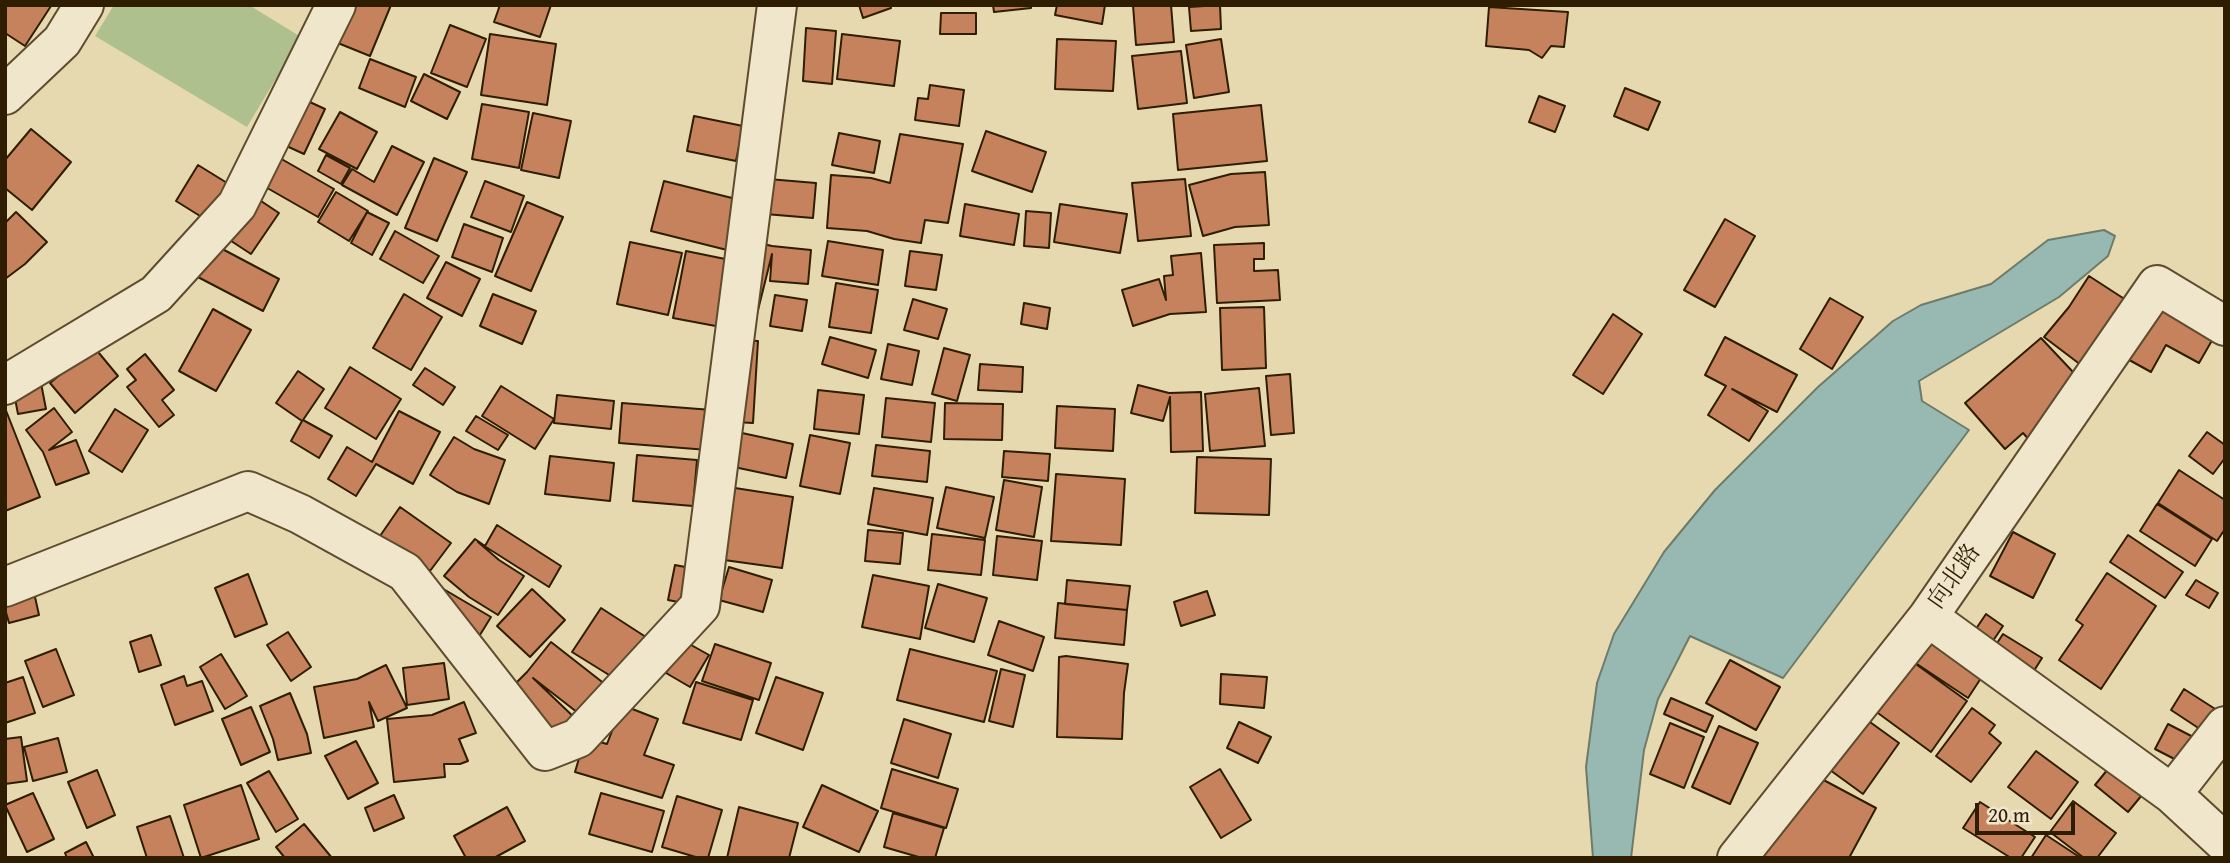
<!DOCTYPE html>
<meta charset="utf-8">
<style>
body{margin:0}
#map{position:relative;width:2230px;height:863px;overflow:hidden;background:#e7d9af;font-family:"Gentium Book Plus",serif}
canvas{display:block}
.frame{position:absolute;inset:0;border:7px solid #2f1d02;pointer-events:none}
.scale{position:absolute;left:1975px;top:803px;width:100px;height:32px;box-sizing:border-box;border:4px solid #2f1d02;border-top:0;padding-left:9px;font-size:21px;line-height:24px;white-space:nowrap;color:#2f1d02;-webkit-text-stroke:5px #efe6cb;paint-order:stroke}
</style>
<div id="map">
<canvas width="2230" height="863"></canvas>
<div class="frame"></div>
<div class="scale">20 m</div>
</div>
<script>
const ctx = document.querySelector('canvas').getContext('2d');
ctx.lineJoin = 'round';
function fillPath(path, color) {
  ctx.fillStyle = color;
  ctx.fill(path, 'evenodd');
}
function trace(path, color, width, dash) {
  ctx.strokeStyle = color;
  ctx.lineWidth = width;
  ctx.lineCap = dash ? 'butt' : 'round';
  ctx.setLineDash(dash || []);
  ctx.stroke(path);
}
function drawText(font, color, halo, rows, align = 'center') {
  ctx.font = font + ' "Gentium Book Plus","Noto Serif SC",serif';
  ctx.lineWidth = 5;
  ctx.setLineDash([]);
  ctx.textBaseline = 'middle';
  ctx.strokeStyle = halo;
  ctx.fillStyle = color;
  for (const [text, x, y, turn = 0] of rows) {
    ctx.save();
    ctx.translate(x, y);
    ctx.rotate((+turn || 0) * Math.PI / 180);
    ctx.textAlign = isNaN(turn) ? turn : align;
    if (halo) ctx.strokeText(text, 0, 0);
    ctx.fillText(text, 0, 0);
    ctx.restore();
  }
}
const green = new Path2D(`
 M114,5h135l52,32 -54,90 -152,-91z`);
const water = new Path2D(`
 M2104,230l11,6 -7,20 -49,41 -140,84 3,20 47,29 -186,248 -93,-42 -32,63 -14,51 -13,108h-38l-7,-91 11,-84 17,-49 50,-82 51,-62 103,-103 75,-66 28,-16 70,-21 57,-44z`);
const building = new Path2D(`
 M5,5h45l1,1 -26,40 -20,-13z
 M341,5h50l-21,51 -42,-17z
 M500,5h51l-11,32 -46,-15z
 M859,5h31l1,3 -28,10z
 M993,5h38v3l-37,4z
 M1057,5h48l-3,19 -47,-9z
 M1133,5h38l3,37 -38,3z
 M1220,5l1,24 -30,2 -2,-24z
 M1489,7l79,5 -4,35 -13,-1 -9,12 -13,-8 -43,-4z
 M941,13h35v21h-36z
 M450,25l36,14 -19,48 -36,-14z
 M806,28l30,3 -4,53 -29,-3z
 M490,34l66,10 -9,61 -66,-10z
 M842,34l58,7 -6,45 -57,-7z
 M1057,39l59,2 -3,50 -58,-2z
 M1221,39l8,53 -35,6 -8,-53z
 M1181,51l6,52 -49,6 -6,-53z
 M370,59l46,18 -11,30 -46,-19z
 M424,74l36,18 -13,27 -36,-18z
 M930,85l34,5 -5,36 -44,-6 3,-22 10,1z
 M1625,88l35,14 -12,28 -34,-14z
 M288,92l37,17 -21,45 -37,-17z
 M1539,96l26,10 -10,26 -26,-10z
 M482,104l47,8 -10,56 -47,-9z
 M1261,105l6,56 -89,9 -5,-56z
 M340,112l37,20 -20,37 -38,-20z
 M533,113l38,8 -12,57 -38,-8z
 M694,116l49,10 -7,35 -49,-10z
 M31,129l40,33 -39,48 -27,-22v-28z
 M986,131l60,21 -14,40 -60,-21z
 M839,133l41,8 -6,32 -42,-8z
 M900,134l63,10 -15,79 -23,-3 -4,23 -27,-4 -27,-8 -40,-3 4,-53 40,3 19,5z
 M392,146l32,16 -27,53 -55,-30 10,-16 22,13z
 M271,153l63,36 -16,28 -63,-36z
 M326,155l24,13 -9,16 -23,-13z
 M434,158l33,14 -30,69 -32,-13z
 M198,165l34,21 -24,35 -32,-20z
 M1265,172l4,53 -34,2 -32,9 -14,-51 42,-11z
 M756,178l60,5 -3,35 -60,-5z
 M1185,179l6,57 -53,5 -6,-58z
 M485,181l39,15 -13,36 -40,-15z
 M664,181l84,21 -13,50 -84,-21z
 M336,192l32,19 -19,30 -31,-19z
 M249,193l30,20 -28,41 -29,-19z
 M527,202l36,15 -32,74 -36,-15z
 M965,204l54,10 -5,31 -54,-9z
 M1060,204l67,10 -7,39 -66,-11z
 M1026,211l25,2 -2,35 -25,-2z
 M16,212l31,30 -22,22 -20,15v-56z
 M367,212l22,11 -17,32 -21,-12z
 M1725,219l30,17 -40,71 -31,-17z
 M464,224l39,14 -11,34 -40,-15z
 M395,231l44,25 -16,27 -43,-24z
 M746,240l26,6 39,4 -3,34 -38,-3 2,-27 -19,76z
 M828,241l55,9 -5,35 -56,-9z
 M630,242l52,11 -14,62 -51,-11z
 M211,243l68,36 -16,32 -69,-36z
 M1264,243v16h-10v12l24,-1 2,30 -63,3 -3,-58z
 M686,251l49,10 -14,66 -48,-9z
 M910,251l32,4 -6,35 -31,-4z
 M1201,253l5,59 -36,2 -37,12 -11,-36 37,-11 7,21 -2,-24 9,-1 -2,-19z
 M446,262l34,17 -18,37 -35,-18z
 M2089,276l37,24 -45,65 -37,-28 25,-30z
 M836,283l42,7 -7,43 -42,-6z
 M404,294l38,23 -31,53 -38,-22z
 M493,294l43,17 -14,33 -42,-18z
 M775,295l32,5 -5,31 -32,-5z
 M2156,295l62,35 -19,33 -33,-18 -15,27 -29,-16z
 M1830,298l33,19 -31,52 -32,-20z
 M913,299l34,10 -9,30 -34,-9z
 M1024,303l26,5 -3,21 -26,-5z
 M1264,307l2,61 -44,2 -2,-62z
 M213,309l38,21 -35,61 -37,-20z
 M1613,314l29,20 -39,60 -30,-19z
 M830,337l46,13 -8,28 -46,-14z
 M1725,337l72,38 -20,37 -45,-23 36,22 -19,30 -41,-26 18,-29 -21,-11z
 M2041,338l48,51 -58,53 -8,-9 -18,16 -40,-46z
 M722,339l36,2 -5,82 -36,-2z
 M888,344l31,7 -7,34 -31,-6z
 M94,347l24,29 -43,37 -25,-30z
 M944,348l26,7 -13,46 -25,-7z
 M145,354l29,36 -12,10 12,15 -15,12 -32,-40 9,-7 -9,-11z
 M980,364l43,3 -1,25 -44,-2z
 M350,367l51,32 -25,40 -51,-31z
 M425,368l30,19 -12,18 -30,-20z
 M298,371l26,18 -21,31 29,16 -13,22 -28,-17 11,-20 -26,-18z
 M1290,374l4,59 -23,2 -5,-59z
 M40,378l6,31 -28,5 -6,-31z
 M1138,385l31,8 32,-1 2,59 -32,1 -1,-55 -7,24 -32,-8z
 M501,386l53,33 -19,30 -53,-33z
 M1259,388l6,58 -55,5 -5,-57z
 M818,390l46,5 -5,39 -45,-5z
 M557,395l57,6 -3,28 -57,-6z
 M886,398l49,5 -4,39 -49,-5z
 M622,403l90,7 -4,40 -89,-7z
 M945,403l58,1 -1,36 -58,-1z
 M1057,406l58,3 -2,42 -58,-3z
 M5,408l35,89 -35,14z
 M54,408l18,24 -23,18 27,-10 13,33 -33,12 -13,-33 -17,-22z
 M115,409l33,21 -26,42 -33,-21z
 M399,411l41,21 -27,52 -37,-20 -20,32 -28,-17 19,-32 25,15z
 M476,416l32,19 -10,15 -32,-19z
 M2207,432l18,13v13l-12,16 -24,-18z
 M742,433l51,11 -7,34 -52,-11z
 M810,435l40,8 -10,51 -40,-8z
 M454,437l20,12 31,11 -16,44 -32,-12 -27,-17z
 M876,445l54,6 -3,31 -55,-6z
 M1004,451l46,3 -2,27 -46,-4z
 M637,455l60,5 -4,46 -60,-5z
 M550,456l64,7 -4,38 -65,-7z
 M1197,457l74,2 -2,56 -74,-2z
 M2179,470l46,30v29l-8,12 -59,-38z
 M1056,474l69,5 -4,66 -70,-4z
 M1004,480l38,7 -8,50 -38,-7z
 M946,487l48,10 -9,41 -48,-10z
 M735,488l58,9 -11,71 -58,-8z
 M874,488l59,10 -6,37 -59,-11z
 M2157,504l55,35 -17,27 -55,-35z
 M400,507l51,36 -21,28 -50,-35z
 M497,525l64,41 -12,21 -71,-45 21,18 25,16 -26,39 -29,-18 -25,-21 31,-37 10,7z
 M868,530l35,3 -3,31 -35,-3z
 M2013,532l42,22 -22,44 -43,-22z
 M932,534l53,6 -4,35 -53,-5z
 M2128,535l55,37 -18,26 -55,-36z
 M997,536l45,5 -5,39 -44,-5z
 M675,565l41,8 -7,35 -41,-8z
 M729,567l43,13 -9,32 -44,-12z
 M2107,573l49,33 -55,83 -42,-29 24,-35 -7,-5z
 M248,574l19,50 -32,13 -20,-49z
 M873,575l56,11 -9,53 -58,-12z
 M1067,580l63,6 -3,24 -62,-6z
 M2196,580l22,13 -9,15 -23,-13z
 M938,584l49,14 -13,44 -49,-14z
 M440,587l51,30 -16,26z
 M33,588l6,27 -30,8 -4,-14v-15z
 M532,589l33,31 -35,37 -33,-31z
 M1207,591l8,24 -34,11 -7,-24z
 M1058,603l69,7 -3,35 -69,-7z
 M601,608l48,31 -27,44 -50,-31z
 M1986,614l17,12 -21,31 -17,-12z
 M999,621l45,16 -11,34 -45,-16z
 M288,632l23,35 -20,14 -24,-36z
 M1933,633l54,36 -19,29 -54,-36z
 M2003,634l39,24 -15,24 -39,-25z
 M151,635l10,30 -22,7 -9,-30z
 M684,641l25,14 -19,32 -24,-14z
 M551,642l55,43 -24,31 -49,-38 46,44 -30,30 -52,-50 30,-30z
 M715,644l56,19 -12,37 -57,-19z
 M56,649l18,46 -31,12 -18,-46z
 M910,649l87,22 -13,51 -87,-22z
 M221,654l26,42 -22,13 -25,-42z
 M1066,656l62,8 -4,29 -2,46 -65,-2 2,-80z
 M1730,660l50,27 -24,43 -50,-27z
 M1913,662l54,39 -36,51 -79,-58z
 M444,663l5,36 -42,6 -4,-37z
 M386,665l21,43 -29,13 -9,-19 5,25 -50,11 -10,-51 43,-8z
 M1001,669l24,6 -12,52 -24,-6z
 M1221,674l46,3 -3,31 -44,-4z
 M184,676l3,10 15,-5 11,30 -38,14 -14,-40z
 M23,677l12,36 -30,10v-40z
 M776,677l47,16 -20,57 -47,-17z
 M696,682l57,18 -12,40 -58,-17z
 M2184,689l39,25 -14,21 -38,-25z
 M290,693l17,41 4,19 -33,7 -5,-21 -13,-33z
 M1671,698l42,18 -7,16 -42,-18z
 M464,702l12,31 -17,6 9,22 -8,3h-16l1,13 -51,5 -7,-63 45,-4z
 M1845,704l54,39 -36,51 -55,-40z
 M622,705l36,14 -14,36 30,10 -12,33 -87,-26 10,-34 22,6z
 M251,707l19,45 -29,13 -19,-46z
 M1972,708l23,17 -6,8 12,10 -30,39 -35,-26z
 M904,719l47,15 -13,44 -47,-15z
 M1239,722l32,15 -13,26 -31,-15z
 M1670,723l34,14 -20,51 -34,-14z
 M2168,724l33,17 -13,25 -33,-17z
 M1719,726l39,17 -28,61 -38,-17z
 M21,737l6,44 -22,3v-45z
 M58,738l9,34 -34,9 -9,-34z
 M356,741l22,42 -30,16 -23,-43z
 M2036,751l42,31 -27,37 -43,-32z
 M2117,758l34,26 -23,28 -33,-27z
 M892,769l66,20 -12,39 -65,-20z
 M1220,769l31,51 -30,18 -31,-51z
 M1803,769l73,39 -27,50h-86l-6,-4z
 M97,770l18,45 -28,13 -19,-46z
 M269,771l29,48 -22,13 -29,-49z
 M241,785l18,54 -58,19 -17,-53z
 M822,785l56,26 -19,41 -56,-25z
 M33,793l21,46 -27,13 -22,-47z
 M601,793l63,18 -12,41 -63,-18z
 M394,795l10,23 -30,13 -9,-23z
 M677,796l45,14 -14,48h-9l-37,-11z
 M2073,801l43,32 -19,25h-13l-34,-26z
 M1980,802l55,35 -14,21h-10l-48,-30z
 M507,807l18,34 -31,17h-28l-12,-22z
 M739,807l59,16 -9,35h-62z
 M893,813l51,15 -9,30h-13l-38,-11z
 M170,816l14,42h-37l-10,-31z
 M304,824l28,34h-47l-9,-11z
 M2046,835l35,23h-50z
 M86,842l8,16h-27l-2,-5z`);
const minor = new Path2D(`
 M5,95l57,-54 22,-36
 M5,385l151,-91 81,-89 99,-200
 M5,587l243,-96 52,23 105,58 140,179 33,-13 122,-132 77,-601
 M1928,617l244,177 53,49
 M2172,794l53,-68
 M1737,858l191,-241 229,-332 68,41`);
const streetNames = [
 ["向北路",1955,577,-55]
];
fillPath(green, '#afc08f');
fillPath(water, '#98b9b1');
trace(water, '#6e7b6b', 2);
fillPath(building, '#c6825c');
trace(building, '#2f1d02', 2);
trace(minor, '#5d4c2d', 42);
trace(minor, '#efe6cb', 38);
drawText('24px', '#2f1d02', '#efe6cb', streetNames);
</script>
